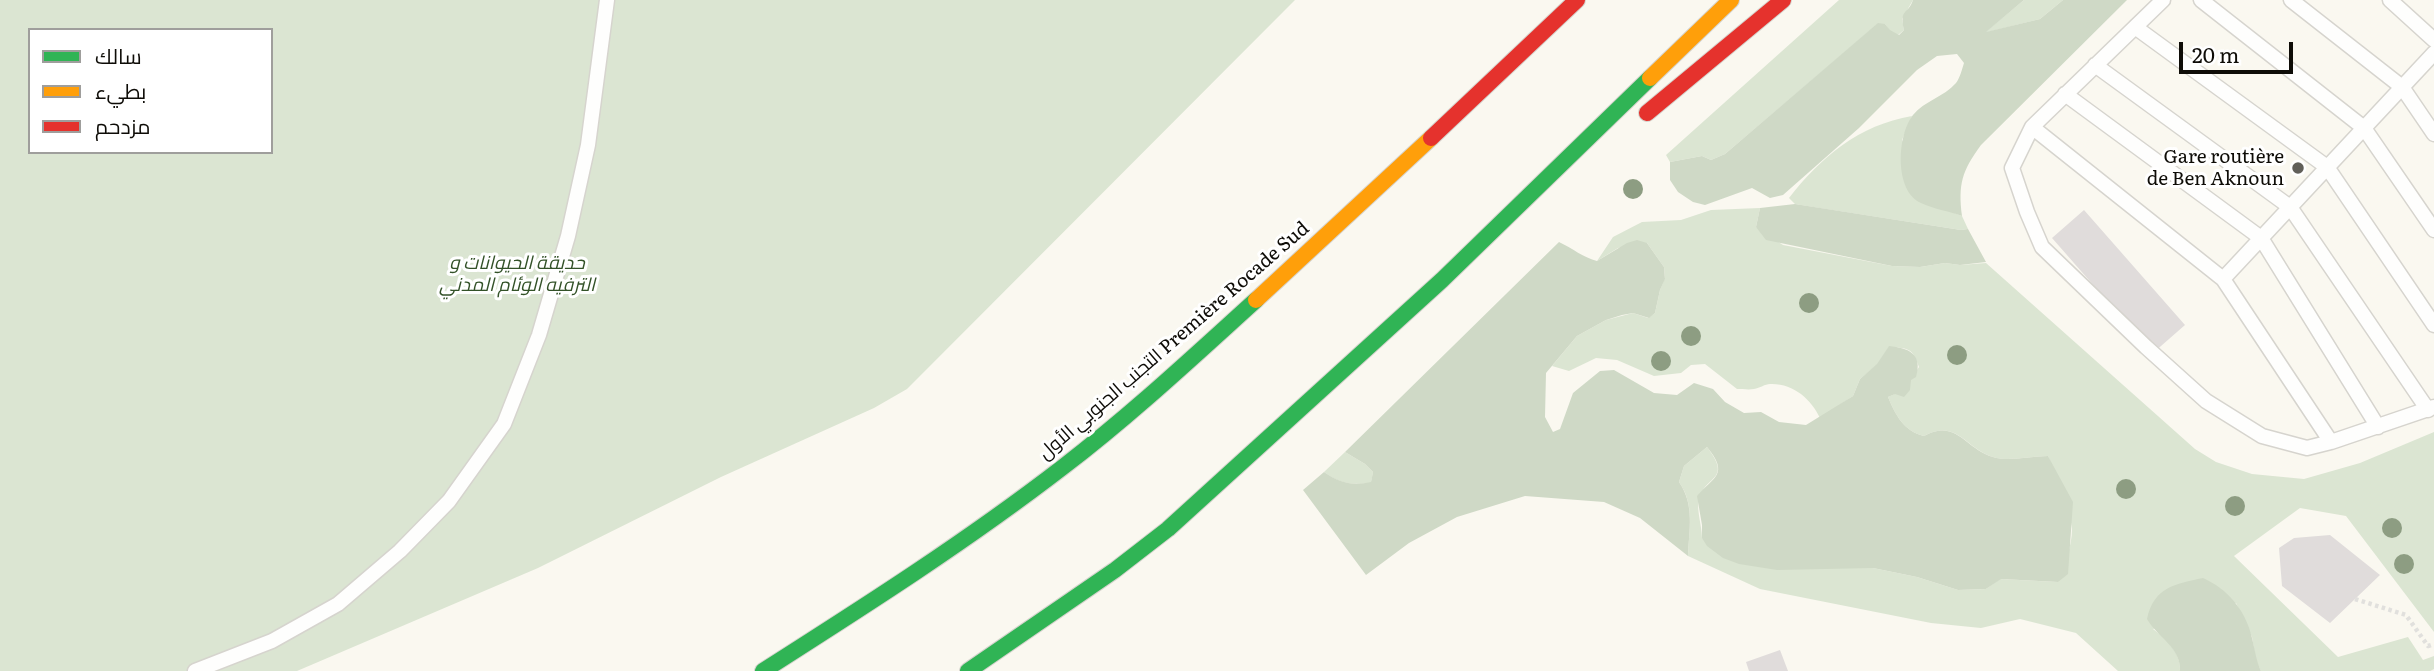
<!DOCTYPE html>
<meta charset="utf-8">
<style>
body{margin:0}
#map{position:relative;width:2434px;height:671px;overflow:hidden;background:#faf8f0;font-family:Literata,Cairo,serif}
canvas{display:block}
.legend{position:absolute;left:28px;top:28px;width:245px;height:126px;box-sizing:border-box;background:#fff;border:2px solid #9f9e9c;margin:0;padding:9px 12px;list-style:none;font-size:21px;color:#0e0c07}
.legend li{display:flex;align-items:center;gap:14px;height:35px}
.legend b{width:35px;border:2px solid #9f9e9c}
.scale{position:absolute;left:2179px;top:42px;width:114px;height:32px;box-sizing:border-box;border:4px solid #0e0c07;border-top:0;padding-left:9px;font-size:21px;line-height:24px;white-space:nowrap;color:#0e0c07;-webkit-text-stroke:5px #fff;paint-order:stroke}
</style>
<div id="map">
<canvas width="2434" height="671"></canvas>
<ul class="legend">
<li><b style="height:9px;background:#30b455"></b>سالك</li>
<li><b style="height:9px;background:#ff9f0a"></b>بطيء</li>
<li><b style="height:9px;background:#e5322d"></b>مزدحم</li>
</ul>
<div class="scale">20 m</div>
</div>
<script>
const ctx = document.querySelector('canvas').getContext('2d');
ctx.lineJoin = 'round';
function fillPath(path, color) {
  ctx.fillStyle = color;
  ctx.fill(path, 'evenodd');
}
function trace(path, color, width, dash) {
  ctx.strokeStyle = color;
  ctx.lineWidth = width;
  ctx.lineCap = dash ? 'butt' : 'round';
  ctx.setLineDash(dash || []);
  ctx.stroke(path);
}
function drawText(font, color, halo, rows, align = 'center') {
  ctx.font = font + ' Literata,Cairo,serif';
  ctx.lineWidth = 6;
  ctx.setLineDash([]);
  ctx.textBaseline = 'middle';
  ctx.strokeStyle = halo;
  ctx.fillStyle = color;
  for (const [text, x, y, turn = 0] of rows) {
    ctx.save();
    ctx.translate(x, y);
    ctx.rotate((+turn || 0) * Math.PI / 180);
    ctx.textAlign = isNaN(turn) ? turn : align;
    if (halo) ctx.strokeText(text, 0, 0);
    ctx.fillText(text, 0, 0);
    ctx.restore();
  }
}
const green = new Path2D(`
 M0,0h1295l-388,389 -33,19 -153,69 -183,91 -241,103h-297zM30,30h241v122h-241z
 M1839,0h74l-11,19 2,11 -6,5 -8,-4 -5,-7h-7l-153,130 -14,6 -9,-4 -32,6 -4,-7z
 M2024,0h39l-23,19 -56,14z
 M1912,116l-10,24 40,68 20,8 6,13 -7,1 -148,-23 -18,-3 -6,-6c32,-41 70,-73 123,-82z
 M1760,208l-4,19 27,18 109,21 28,1 25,-4 15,2 26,-2 209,186 21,13 36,12 52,5 56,-16 74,-31v200l-88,-116 -46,-8 -66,48 104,101 70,-20 15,23 11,-4v13l-4,2h-169l-5,-10 -4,-24 -16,-34 -83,26c14,10 28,24 27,42h-62l-42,-38 -56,-14 -39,9 -50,-5 -171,-34 -72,-33c1,-26 7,-52 -9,-74l5,-16 23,-19c26,34 -2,28 -8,52 -3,10 3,27 3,39l112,30h59l44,9 41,13 28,-1 14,-10 58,3c6,-17 14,-35 14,-53 -1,-18 -17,-56 -24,-73 -17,0 -40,6 -55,1 -27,-8 -36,-39 -69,-21 -20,-5 -28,-20 -36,-39 14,-5 23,-18 31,-30 -6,-19 -11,-19 -30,-20l-12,18 -17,14 -7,17 -33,22c-9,-19 -27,-35 -50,-34 -5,0 -10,4 -16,5 -5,1 -12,0 -17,0l-32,-25 -14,1 -10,8 -27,3 -37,-16 -21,-2 -27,13 -17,-5 25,-30 29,-16 27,-7 15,5 7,-5 5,-23 5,-12 -1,-11 -17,-24 -29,5 -21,13 16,-24 29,-15 39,-2 30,-10z
 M1345,452l20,12 8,8 -2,11c-19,2 -31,1 -47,-11z`);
const forest = new Path2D(`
 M1913,0h111l-38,32 54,-13 23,-19h64l-146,145c-19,26 -23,39 -19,71 -13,-5 -29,-7 -41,-13 -27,-12 -24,-68 -8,-88 11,-14 31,-18 43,-32 4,-5 6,-14 8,-20l-7,-9 -20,2 -20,14 -58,58 -76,67 -13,3 -18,-10 -47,17 -12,-3 -15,-10 -8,-12v-18l32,-6 9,4 14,-6 153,-131 7,1 5,6 9,5 5,-5c-5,-22 4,-15 9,-30z
 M1795,204l166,26 7,-1 18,33 -26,3 -15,-2 -25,4 -28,-1 -126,-26 -10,-13 4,-19z
 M1637,240l10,3 17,24 1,12 -5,11 -5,23 -6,5 -16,-5 -11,2 -16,5 -29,16 -31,37 -1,44 8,15 7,-3 13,-36 27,-22 14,-1 40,23 23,2 17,-12 19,6 12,13 19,11 17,-1 18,10 27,3 47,-29 7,-17 17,-15 12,-18c20,2 34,8 27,31l-5,3 -1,10 -6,7 -9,-3 -7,3c8,19 16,34 36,39 33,-18 41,13 69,21 15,5 38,-1 55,-1l25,46 -5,72 -10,8 -57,-3 -15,10 -28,1 -41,-13 -44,-9 -96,2 -38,-6 -16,-6 -16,-12 -5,-8v-13l-5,-29c16,-19 33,-21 10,-49l-23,19 -5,16c16,23 10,48 9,74l-48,-38 -36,-16 -79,-6 -68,21 -48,26 -43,32 -63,-85 21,-18c16,11 28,14 47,10l2,-10 -8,-8 -20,-12 214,-210c13,6 25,16 38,19l30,-18z
 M2203,578c25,11 43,33 49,60 3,12 4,22 9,33h-81c1,-24 -22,-33 -33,-52 7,-32 28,-35 56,-41z`);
const building = new Path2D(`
 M2084,210l101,115 -32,28 -101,-115z
 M2330,535l50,40 -50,48 -48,-37 -3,-38 15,-10z
 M1780,650l8,21h-39l-3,-9z`);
const path = new Path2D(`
 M2355,599l51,16 22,31 6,-2`);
const lane = new Path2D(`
 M2163,0l-131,127 -20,41 15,44 15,35 104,100 60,54 56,35 45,12 24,-6 103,-35
 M2201,0l163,128 70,102
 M2291,0l111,87 32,47
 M2390,0l44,40
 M2135,27l192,140 107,158
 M2095,65l195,142 138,203
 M2065,94l196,144 117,189
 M2032,127l191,152 211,-226
 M2223,279l108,163
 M195,671l77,-30 66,-37 62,-53 49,-50 55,-77 35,-89 29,-99 20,-91 19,-145`);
const fast = new Path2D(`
 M763,671c102,-65 204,-130 300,-204 68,-52 130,-110 193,-167
 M968,671l147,-101 53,-41 274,-249 208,-202`);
const slow = new Path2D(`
 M1650,78l81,-78
 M1256,300l175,-162`);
const jam = new Path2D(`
 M1647,113l136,-113
 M1431,138l146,-138`);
const trees = [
 [1633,189],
 [1809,303],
 [1691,336],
 [1957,355],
 [1661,361],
 [2126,489],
 [2235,506],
 [2392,528],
 [2404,564]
];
const markers = [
 [2298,168,7,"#615f59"]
];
const poiNames = [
 ["Gare routière",2284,157],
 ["de Ben Aknoun",2284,179]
];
const parkNames = [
 ["حديقة الحيوانات و",517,263],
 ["الترفيه الوئام المدني",517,285]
];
const streetNames = [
 ["التجنب الجنوبي الأول Première Rocade Sud",1174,341,-41]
];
fillPath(green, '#dbe5d2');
fillPath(forest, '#cfd9c6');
fillPath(building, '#e0dcdb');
trace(lane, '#d6d4ce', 17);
trace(fast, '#d6d4ce', 18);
trace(slow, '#d6d4ce', 18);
trace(jam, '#d6d4ce', 18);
trace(path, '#e1e0dd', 4.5, [3.5, 3.5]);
trace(lane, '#fefefd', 14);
trace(fast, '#30b455', 16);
trace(slow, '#ff9f0a', 16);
trace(jam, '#e5322d', 16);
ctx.fillStyle = '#8d9d82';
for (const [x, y] of trees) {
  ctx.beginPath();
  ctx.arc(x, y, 10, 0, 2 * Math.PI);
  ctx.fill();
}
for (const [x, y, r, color] of markers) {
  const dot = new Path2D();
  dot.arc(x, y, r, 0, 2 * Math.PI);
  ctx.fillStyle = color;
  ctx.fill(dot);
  trace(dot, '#fff', 2.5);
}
drawText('19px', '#0e0c07', '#fff', poiNames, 'right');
drawText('italic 19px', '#335228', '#fff', parkNames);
drawText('19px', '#0e0c07', '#fff', streetNames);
</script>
